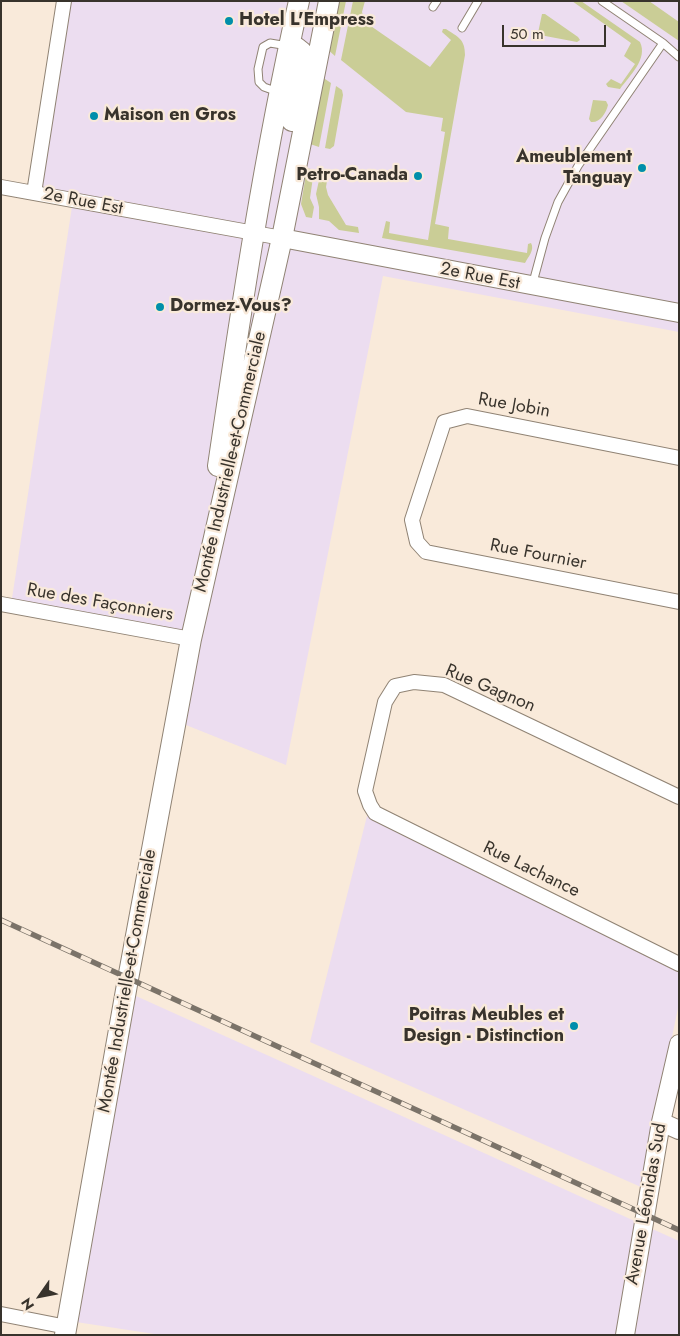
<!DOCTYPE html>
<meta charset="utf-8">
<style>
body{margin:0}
#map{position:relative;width:680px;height:1336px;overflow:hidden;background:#f9eada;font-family:Jost,sans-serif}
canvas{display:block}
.frame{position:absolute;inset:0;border:2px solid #38332c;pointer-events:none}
.north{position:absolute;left:15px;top:1271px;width:50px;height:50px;-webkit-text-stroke:4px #f9eada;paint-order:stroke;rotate:237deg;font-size:14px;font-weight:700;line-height:20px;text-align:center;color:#38332c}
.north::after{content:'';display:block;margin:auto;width:18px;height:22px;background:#38332c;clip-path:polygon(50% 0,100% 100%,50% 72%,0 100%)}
.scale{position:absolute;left:502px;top:25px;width:104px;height:22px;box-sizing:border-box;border:2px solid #38332c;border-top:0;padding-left:6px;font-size:15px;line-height:18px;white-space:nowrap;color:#38332c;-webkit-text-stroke:4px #f9eada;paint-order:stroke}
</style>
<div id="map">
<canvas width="680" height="1336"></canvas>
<div class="frame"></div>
<div class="north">N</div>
<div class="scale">50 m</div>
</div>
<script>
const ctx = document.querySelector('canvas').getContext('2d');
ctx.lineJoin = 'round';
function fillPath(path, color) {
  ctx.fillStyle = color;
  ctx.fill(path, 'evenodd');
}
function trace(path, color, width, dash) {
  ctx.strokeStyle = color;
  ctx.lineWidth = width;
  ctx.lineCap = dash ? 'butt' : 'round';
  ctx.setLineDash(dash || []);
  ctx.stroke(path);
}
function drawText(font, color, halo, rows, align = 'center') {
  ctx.font = font + ' Jost,sans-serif';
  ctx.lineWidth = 4.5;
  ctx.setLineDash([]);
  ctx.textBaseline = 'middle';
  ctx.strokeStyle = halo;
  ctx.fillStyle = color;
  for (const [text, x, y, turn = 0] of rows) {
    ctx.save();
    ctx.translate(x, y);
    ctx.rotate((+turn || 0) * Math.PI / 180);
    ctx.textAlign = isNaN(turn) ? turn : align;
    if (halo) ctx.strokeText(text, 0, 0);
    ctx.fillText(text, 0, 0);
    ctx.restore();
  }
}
const commercial = new Path2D(`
 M69,1h610v331l-296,-56 -97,489 -110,-44 15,-82 -180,-34 62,-405 -39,-7z
 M367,816l312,156v31l-38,184 -331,-145z
 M136,996l543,245v94h-518l-85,-13z`);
const green = new Path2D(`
 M337,1h9l-11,55 -8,-7z
 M353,1h12l-3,11 3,10 65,45 21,-27 -9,-8 1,-3h3c12,8 19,10 19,26l-30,169 14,3 -1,12 79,14 1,-9 3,-1c4,7 -3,14 -6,20l-143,-25 4,-17 4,1 -1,11 39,7 17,-108 -4,-1 2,-13 -37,-6 -65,-52z
 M572,1h9l59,41c8,17 -10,33 -20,47l-12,-2 -2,-3 5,-5 10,5 14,-20 -11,-8 7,-13z
 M621,1h28l30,21v19z
 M542,14h3l33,23 2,3 -3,2 -37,-7 -2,-2z
 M322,77l9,6 -12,64 -9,-3z
 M336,86l6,4 1,5 -9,51 -4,3 -5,-1z
 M593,100l13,1 2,4c-2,8 -8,18 -17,17l-2,-3z
 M307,168l7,2 -4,28 4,9 -2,11 -6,-1 -5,-13z
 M321,171l5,1 2,3 -2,12 2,8 18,30 12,2 1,6 -20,-3 -10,-9 -10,-2v-12l-3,-13z`);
const service = new Path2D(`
 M602,1l61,42 16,14
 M433,7l4,-6
 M462,28l16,-27
 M278,92l-14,-5 -5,-5 -1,-13 5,-22 7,-4 18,3
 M532,286l13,-48 13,-36 20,-36 85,-123`);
const minor = new Path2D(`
 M1,187l281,51
 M34,193l30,-192
 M679,458l-212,-42 -23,6 -32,98 5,22 9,10 253,50
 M1,604l190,35
 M679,797l-235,-112 -30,-3 -19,4 -10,16 -20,89 5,14 5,8 304,151
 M1,1314l66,13`);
const tertiary = new Path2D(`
 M282,238l397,75
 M661,1122l18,8
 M625,1335l36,-213 18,-78`);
const secondary = new Path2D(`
 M289,46l8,2 5,4 1,9 -11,60
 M218,466c23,-156 46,-311 81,-465
 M65,1335l63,-356 63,-340 91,-401 47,-237`);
const rail = new Path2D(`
 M1,920l678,310`);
const markers = [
 [229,21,5,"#008faa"],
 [94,116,5,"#008faa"],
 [642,168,5,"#008faa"],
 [418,176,5,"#008faa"],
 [160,307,5,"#008faa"],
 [574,1026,5,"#008faa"]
];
const poiNames = [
 ["Hotel L'Empress",239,21],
 ["Maison en Gros",104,116],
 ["Ameublement",632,158,"right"],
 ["Tanguay",632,179,"right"],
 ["Petro-Canada",408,176,"right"],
 ["Dormez-Vous?",170,307],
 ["Poitras Meubles et",564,1016,"right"],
 ["Design - Distinction",564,1037,"right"]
];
const streetNames = [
 ["2e Rue Est",83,202,11],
 ["2e Rue Est",480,277,11],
 ["Rue Jobin",514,406,10],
 ["Montée Industrielle-et-Commerciale",231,462,-77],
 ["Rue Fournier",538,555,11],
 ["Rue des Façonniers",100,603,10],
 ["Rue Gagnon",490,689,23],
 ["Rue Lachance",531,870,26],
 ["Montée Industrielle-et-Commerciale",128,981,-80],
 ["Avenue Léonidas Sud",647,1204,-80]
];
fillPath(commercial, '#ecddf0');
fillPath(green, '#cacd96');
trace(service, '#908374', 9);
trace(minor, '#908374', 16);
trace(tertiary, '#908374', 20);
trace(secondary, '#908374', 22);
trace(service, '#fff', 7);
trace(minor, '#fff', 14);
trace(tertiary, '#fff', 18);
trace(secondary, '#fff', 20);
trace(rail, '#7b7369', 5.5);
trace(rail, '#f9eada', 4, [11]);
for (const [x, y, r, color] of markers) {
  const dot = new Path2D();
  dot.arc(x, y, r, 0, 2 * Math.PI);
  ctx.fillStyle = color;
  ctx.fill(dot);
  trace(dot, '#f9eada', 2);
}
drawText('bold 18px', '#38332c', '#f9eada', poiNames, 'left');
drawText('18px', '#38332c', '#f9eada', streetNames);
</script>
